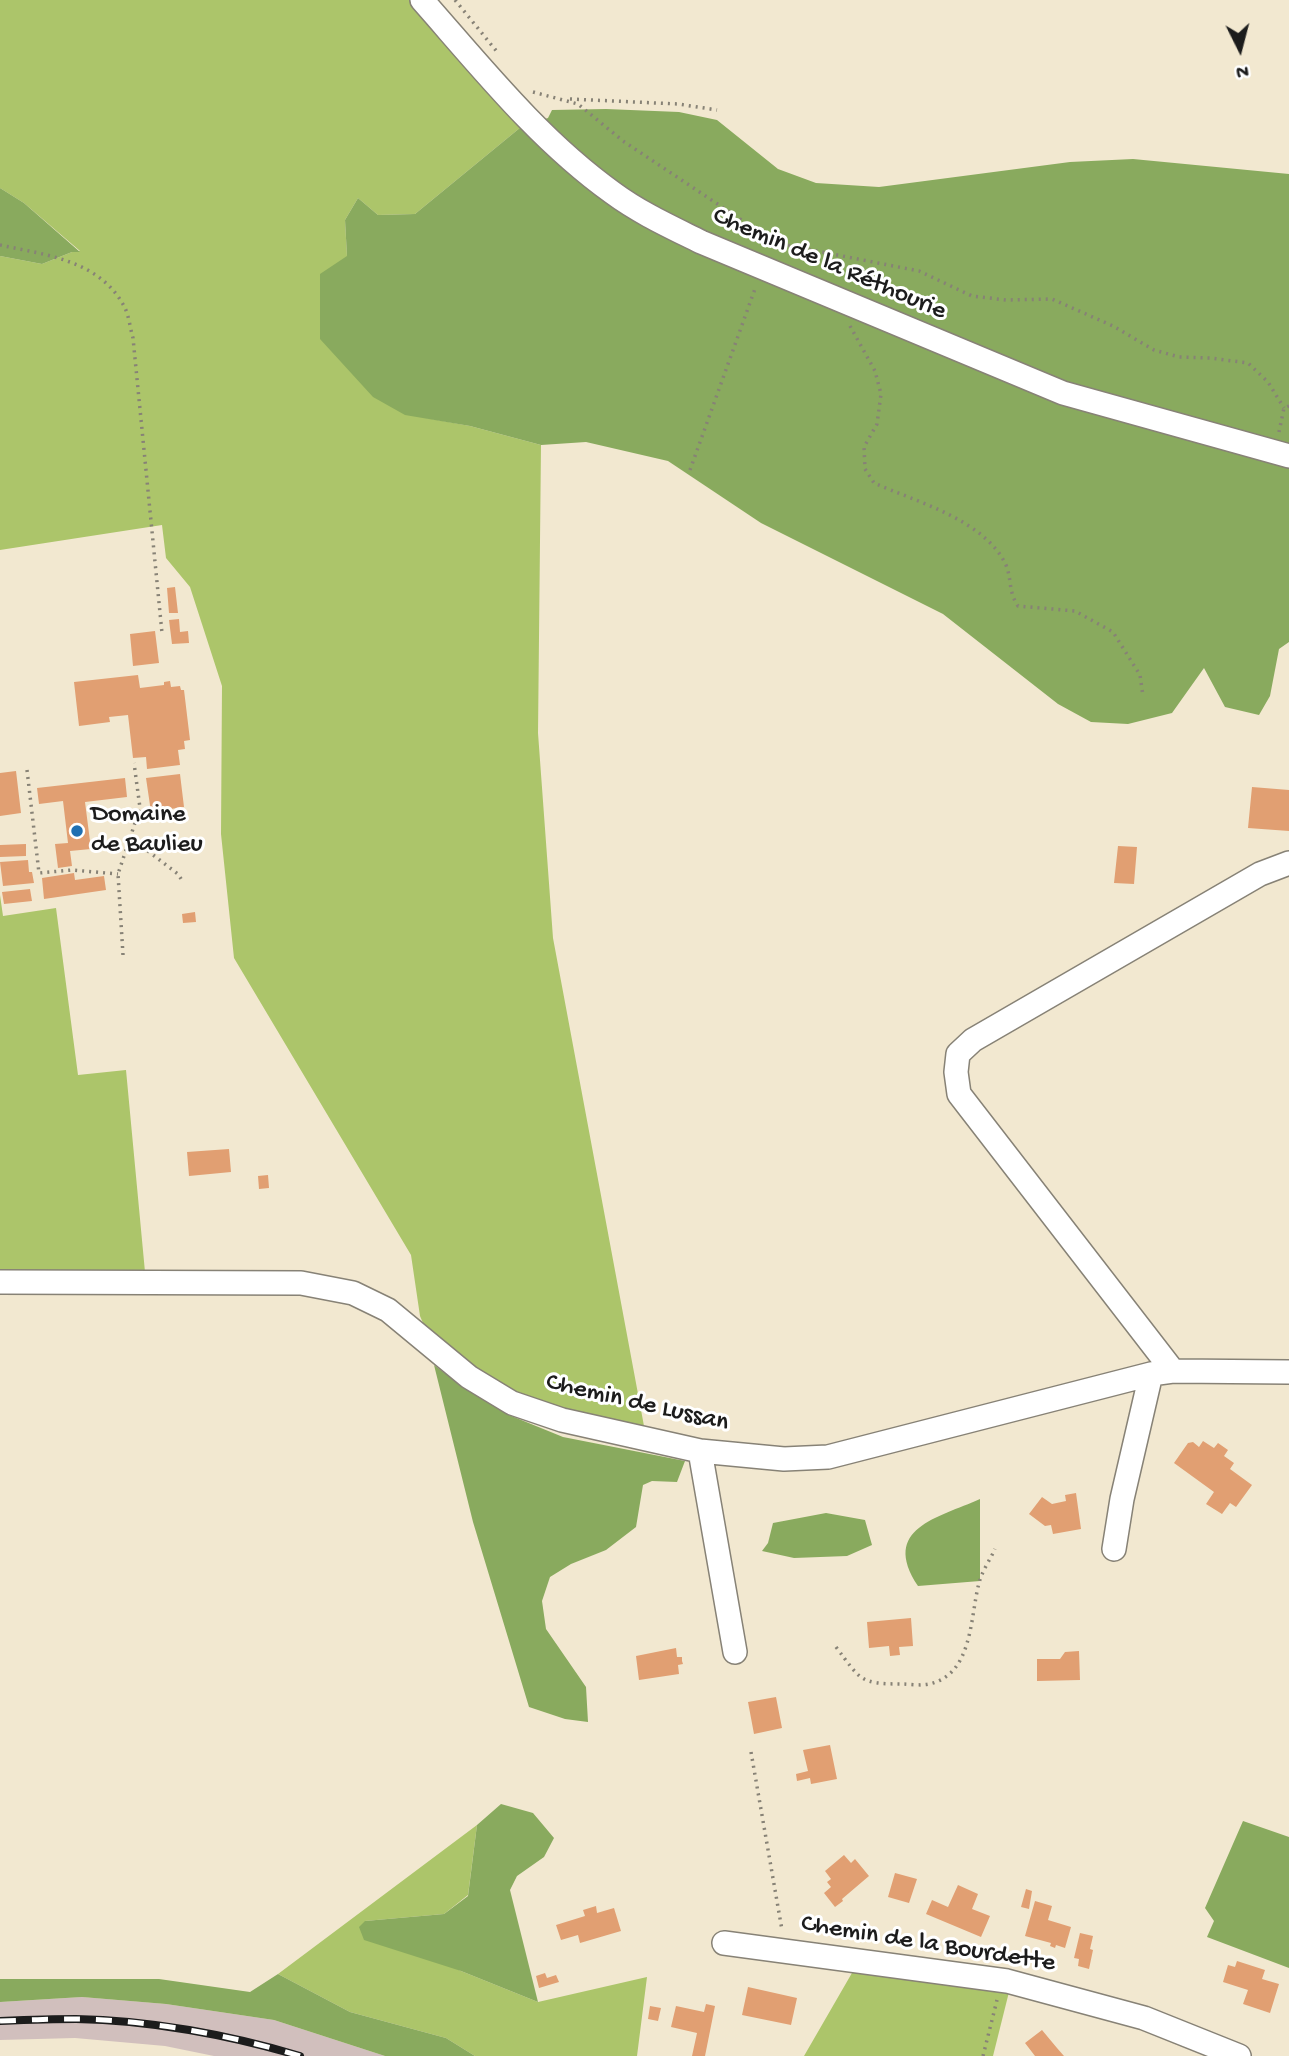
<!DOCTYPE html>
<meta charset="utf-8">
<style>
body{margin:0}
#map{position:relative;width:1289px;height:2056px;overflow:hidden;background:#f2e8d0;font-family:"Gochi Hand",sans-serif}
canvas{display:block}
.north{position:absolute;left:1205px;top:14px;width:70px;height:70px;-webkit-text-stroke:5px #fff;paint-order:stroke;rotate:174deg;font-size:19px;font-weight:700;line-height:28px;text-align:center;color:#1c1c1c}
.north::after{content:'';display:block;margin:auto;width:24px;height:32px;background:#1c1c1c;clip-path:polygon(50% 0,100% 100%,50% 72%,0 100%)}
</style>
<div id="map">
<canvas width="1289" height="2056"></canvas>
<div class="north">N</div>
</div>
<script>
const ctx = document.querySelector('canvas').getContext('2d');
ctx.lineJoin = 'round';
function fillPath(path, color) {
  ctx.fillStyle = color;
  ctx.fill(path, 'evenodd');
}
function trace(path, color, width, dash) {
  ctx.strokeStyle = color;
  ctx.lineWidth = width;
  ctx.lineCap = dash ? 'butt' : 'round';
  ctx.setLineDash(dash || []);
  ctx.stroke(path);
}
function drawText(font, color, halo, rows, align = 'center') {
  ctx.font = font + ' "Gochi Hand",sans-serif';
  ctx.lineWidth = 6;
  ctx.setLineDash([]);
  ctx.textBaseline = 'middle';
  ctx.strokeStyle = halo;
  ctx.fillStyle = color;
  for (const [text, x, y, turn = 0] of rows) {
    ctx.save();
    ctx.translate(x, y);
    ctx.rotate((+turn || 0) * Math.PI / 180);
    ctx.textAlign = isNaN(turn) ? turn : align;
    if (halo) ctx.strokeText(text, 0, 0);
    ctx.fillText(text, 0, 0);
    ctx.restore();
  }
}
const industrial = new Path2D(`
 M82,1997l84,7 108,16 111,36h-171l-49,-10 -90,-8 -75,2v-38z`);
const green = new Path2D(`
 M0,0h409l112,127 -106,87 -37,1 -20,-17 -13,22 2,36 58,158 65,12 71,19 -3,288 15,205 91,488 -75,-15 -45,-13 -40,-25 -58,-43 -6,-14 -9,-61 -177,-297 -13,-124 1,-148 -32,-99 -24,-29 -4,-33 -162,25v-294l42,8 30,-12 8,-1 -56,-48 -24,-15z
 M0,895l3,21 53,-8 22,167 48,-5 19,202 -145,-1z
 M477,1825l-9,70 -24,19 -79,7 96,50 77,31 109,-25 -10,79h-162l-29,-18 -96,-26 -72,-38z
 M856,1966l153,26 -16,64h-189z`);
const forest = new Path2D(`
 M606,109l73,3 38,8 61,49 38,14 63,4 191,-25 63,-3 156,15v468l-10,7 -9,47 -11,19 -34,-8 -21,-39 -32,45 -44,11 -37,-2 -33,-18 -115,-90 -182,-91 -93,-62 -82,-19 -45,3 -71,-19 -65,-11 -32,-18 -53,-58v-65l27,-18 -2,-36 13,-22 20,17 37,-1 106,-87 27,-9 4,-8z
 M0,188l24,15 56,49h-8l-30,12 -42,-8z
 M434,1365l28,21 47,29 54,22 122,24 -8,21 -25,-1 -9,4 -7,42 -30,23 -35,14 -21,13 -8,24 4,28 40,58 2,35 -23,-3 -36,-12 -56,-185z
 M980,1499v82l-62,5c-38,-58 20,-68 62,-87z
 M826,1513l39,7 7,25 -25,11 -53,2 -32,-7 6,-8 5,-20z
 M501,1804l32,9 21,25 -10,19 -27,19 -7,14 28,112 -77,-31 -97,-31 -5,-13 6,-6 79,-7 24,-18 9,-71z
 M1243,1821l46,16v131l-82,-31 7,-16 -9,-13z
 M278,1974l72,38 96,26 29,18h-90l-111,-36 -108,-16 -84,-7 -82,5v-23h159l91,13z`);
const building = new Path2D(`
 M175,587l3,26h-9l-2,-25z
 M179,619l1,13 8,-1 1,12 -17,1 -3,-24z
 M155,631l4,32 -26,3 -3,-32z
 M138,675l2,13 24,-3v-3l6,-1 1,6 9,-1 1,4h3l6,50 -6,1 1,8 -7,1 2,15 -33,4 -1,-12 -13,1 -5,-43 -19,2 1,5 -31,4 -5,-44z
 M16,771l5,42 -21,3v-43z
 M180,774l4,33 -33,5 -5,-34z
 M125,778l2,19 -42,5 6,47 -21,2 2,15 -14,2 -3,-24 13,-1 -5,-42 -24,3 -2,-16z
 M1252,787l37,3v41l-41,-3z
 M26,844v12l-26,1v-12z
 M1118,846l19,1 -3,37 -20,-1z
 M28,860l1,12h3l2,11 -31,3 -3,-24z
 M74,873l1,7 29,-4 2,14 -62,9 -2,-21z
 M30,889l2,12 -28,3 -2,-12z
 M195,912l1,10 -13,1 -1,-9z
 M229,1149l2,23 -42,4 -2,-24z
 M268,1175l1,13 -10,1 -1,-13z
 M1203,1441l11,7 4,-5 10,7 -4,6 10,7 -4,6 22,16 -16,22 -6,-4 -8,11 -16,-10 8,-12 -40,-29 14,-20 5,-1 6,5z
 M1076,1493l5,36 -28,5 -2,-9 -6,1 -16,-12 13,-17 10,7 14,-3 -1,-6z
 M911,1618l2,28 -14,1 1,8 -10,1 -1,-10 -20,2 -2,-26z
 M676,1648l1,9h5v4l1,3 -5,1 1,9 -40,6 -3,-24z
 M1079,1651l1,29 -43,1v-22h23l5,-7z
 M776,1697l6,31 -28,6 -6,-32z
 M830,1745l7,34 -26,5 -1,-6 -13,3 -1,-7 12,-3 -5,-21z
 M844,1855l7,8 4,-4 14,17 -27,23 1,2 -8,6 -11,-14 7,-6 -4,-5 4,-3 -6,-8z
 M895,1873l22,6 -8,24 -21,-6z
 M958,1885l20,9 -6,15 18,7 -9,21 -55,-23 6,-14 16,7z
 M1026,1889l6,2 -3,18 -8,-2z
 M1035,1901l17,5 -4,14 23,7 -6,21 -9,-3 -1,3 -5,-2 1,-3 -26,-7z
 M596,1906l1,7 17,-5 7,23 -41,12 -2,-8 -17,5 -5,-15 29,-9 -2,-6z
 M1080,1933l13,3 -3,13 3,1 -4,19 -11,-3 1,-7 -5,-1z
 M1237,1961l28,9 -3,9 17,5 -9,29 -27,-9 5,-14 -25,-8 5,-17 7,2z
 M545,1973l2,5 9,-3 3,7 -20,6 -3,-12z
 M748,1987l49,11 -6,27 -49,-10z
 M706,2004l9,2 -10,50h-13l5,-23 -26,-6 5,-21 28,6z
 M650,2006l11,2 -3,13 -10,-2z
 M1042,2030l15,18 7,8h-29l-10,-13z`);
const path = new Path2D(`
 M455,0l43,53
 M533,92l45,12 45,37 153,102 143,28 53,25 34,4 46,-1 61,27 41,24 25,7 31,1 38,5 20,19 16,26
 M570,99l108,5 39,6
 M0,245c46,10 99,15 124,61 5,9 6,22 9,32l29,295
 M850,326l25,45 6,23 -4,30 -13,23 1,22 9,14c43,19 111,37 132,82 6,15 2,26 12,41l57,5 38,21 27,43 3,21
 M1279,432l5,-24 5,-2
 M690,470l66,-184
 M27,770l12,103 33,-3 46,4
 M131,838l47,36 5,8
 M123,955l-5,-81 22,-66 -6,-45
 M836,1647c25,33 23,37 66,37 8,0 19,2 27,0 44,-9 41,-67 50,-101 3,-12 11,-23 16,-34
 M751,1752l31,178
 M983,2056l14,-56`);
const minor = new Path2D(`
 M422,0c59,67 117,140 191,193 27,20 58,34 88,49l362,151 226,63
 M0,1282l301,1 52,10 35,17 81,67 43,26 50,17 138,31 84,8 44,-2 323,-83 22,-3 116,1
 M1173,1371l-214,-277 -3,-22 2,-18 15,-14 287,-166 29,-11
 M700,1451l35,201
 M1114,1549l8,-50 29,-125
 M724,1943l283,38 137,37 95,38`);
const rail = new Path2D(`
 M0,2021c25,-1 51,-2 76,-2 73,1 154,16 224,37`);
const markers = [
 [77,831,7,"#1f6fb2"]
];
const streetNames = [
 ["Chemin de la Réthourie",829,265,23],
 ["Chemin de Lussan",637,1404,13],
 ["Chemin de la Bourdette",928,1945,9]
];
const poiNames = [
 ["Domaine",91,816],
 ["de Baulieu",91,846]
];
fillPath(industrial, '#d1bfbd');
fillPath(green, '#acc56a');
fillPath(forest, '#89aa5e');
fillPath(building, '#e19f72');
trace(minor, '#878276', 26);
trace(path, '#878276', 3.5, [2, 5]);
trace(minor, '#fff', 23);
trace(rail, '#1c1c1c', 8);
trace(rail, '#fff', 5, [16]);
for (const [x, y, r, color] of markers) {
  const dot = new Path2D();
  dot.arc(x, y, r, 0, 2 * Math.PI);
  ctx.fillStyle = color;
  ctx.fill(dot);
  trace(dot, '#fff', 2.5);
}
drawText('26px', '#1c1c1c', '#fff', streetNames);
drawText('26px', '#1c1c1c', '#fff', poiNames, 'left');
</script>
